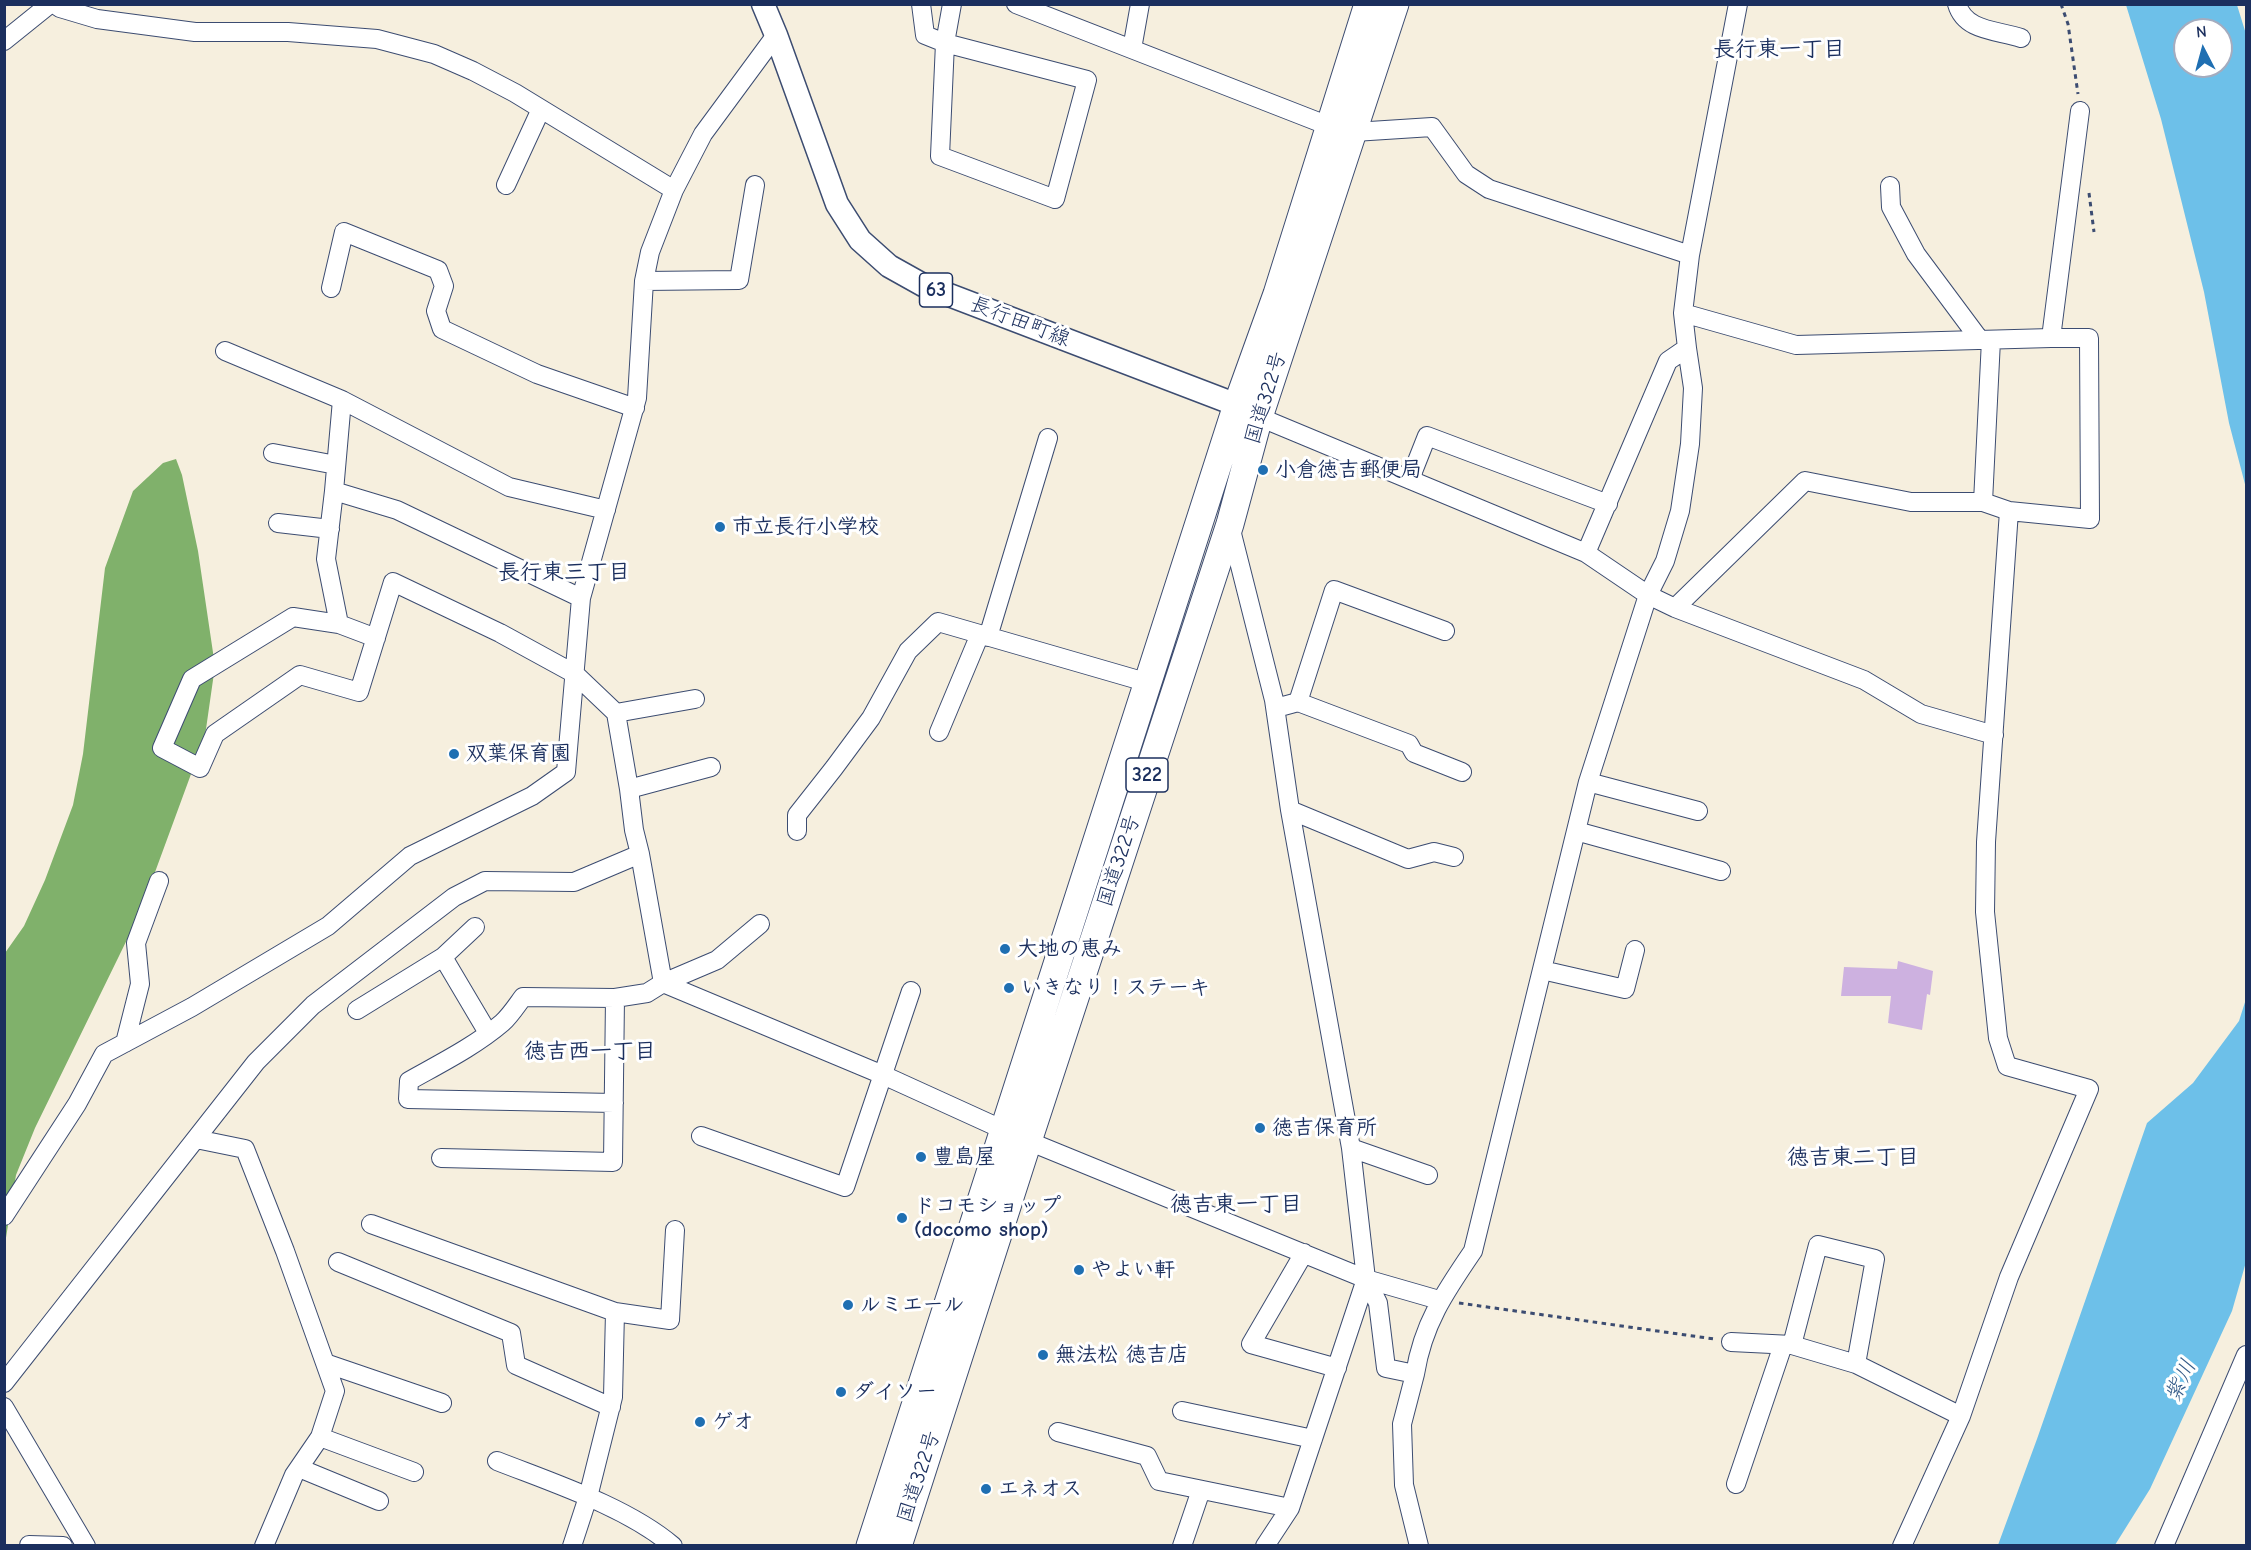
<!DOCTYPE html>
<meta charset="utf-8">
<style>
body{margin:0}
#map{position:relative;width:2251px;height:1550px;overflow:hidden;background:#f6efde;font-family:"Comic Neue",sans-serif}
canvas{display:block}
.frame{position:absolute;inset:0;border:6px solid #1b2f5e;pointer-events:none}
.north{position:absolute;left:2173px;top:18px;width:60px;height:60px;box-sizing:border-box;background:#fff;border:2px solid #a4acbf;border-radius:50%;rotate:354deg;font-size:16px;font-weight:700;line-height:24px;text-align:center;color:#1b2f5e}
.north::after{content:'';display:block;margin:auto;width:21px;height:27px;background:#1f6fb2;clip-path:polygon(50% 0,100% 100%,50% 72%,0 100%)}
</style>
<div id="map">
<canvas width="2251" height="1550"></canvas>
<div class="frame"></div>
<div class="north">N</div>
</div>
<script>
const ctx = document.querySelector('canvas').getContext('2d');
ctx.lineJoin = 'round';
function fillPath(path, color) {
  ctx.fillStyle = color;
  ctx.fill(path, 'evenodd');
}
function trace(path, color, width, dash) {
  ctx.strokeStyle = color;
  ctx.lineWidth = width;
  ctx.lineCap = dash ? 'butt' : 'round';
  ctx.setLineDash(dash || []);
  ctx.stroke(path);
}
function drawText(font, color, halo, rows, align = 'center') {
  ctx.font = font + ' "Comic Neue","Klee One",sans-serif';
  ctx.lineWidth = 6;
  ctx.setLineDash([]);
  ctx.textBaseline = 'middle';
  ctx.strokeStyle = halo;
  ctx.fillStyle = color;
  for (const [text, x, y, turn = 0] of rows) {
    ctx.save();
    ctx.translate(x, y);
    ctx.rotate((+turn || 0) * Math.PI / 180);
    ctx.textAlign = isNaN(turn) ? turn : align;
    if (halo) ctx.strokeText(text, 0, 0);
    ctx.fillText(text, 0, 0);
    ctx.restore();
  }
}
const forest = new Path2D(`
 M176,459l6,16 16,76 17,115 -10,70 -65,177 -105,215 -19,47 -11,69v-291l19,-27 21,-46 28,-75 10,-51 22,-186 28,-77 30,-28z`);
const water = new Path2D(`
 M2126,5h111l9,29v454l-17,-65 -25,-131 -43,-173zM2185,30h36v36h-36z
 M2246,999v263l-14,49 -82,178 -35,56h-117l39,-106 110,-316 46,-40 46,-62z`);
const building = new Path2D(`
 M1898,961l35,10 -3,24 -3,-1 -5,36 -34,-7 3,-27h-50l3,-29 53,2z`);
const path = new Path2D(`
 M2061,4l7,20 10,70
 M2089,193l5,39
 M1459,1303l255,36`);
const minor = new Path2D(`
 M54,4l6,4 37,11 98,13h93l89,7 57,15 39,17 42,22 159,97
 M921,4l4,31 20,8 142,37 -32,119 -115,-43 5,-113 7,-39
 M1016,4l313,122 25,6 78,-5 34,47 23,15 201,66
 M1957,4c8,28 41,26 64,34
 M4,41l46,-37
 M1132,49l8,-45
 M506,185l35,-76
 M1890,186l1,21 25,47 64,86
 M644,281l95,-1 16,-95
 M331,288l13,-56 94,38 6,16 -8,25 6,18 95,45 98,34
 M1683,313l113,32 255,-7
 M225,351l117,49 167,87 97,23
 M1259,417l327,136 62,42 27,13 189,72 57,34 73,21
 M273,453l63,12
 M1410,479l17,-43 181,68
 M334,491l8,-91
 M1983,502l8,-162
 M278,523l52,6
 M1230,526l44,174 16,110 61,338 15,131 12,24 8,65 29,6 -13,50 2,61 15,61
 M1586,553l82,-192 19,-13 -4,-35 7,-58 48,-251
 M1675,608l130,-127 106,21h72l26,9 81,8 -1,-181h-38l29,-227
 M339,624l-13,-65 8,-68 63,19 184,88
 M988,637l60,-199
 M376,638l-37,-14 -46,-7 -101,62 -30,69 38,20 15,-34 85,-59 59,17 34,-110 107,51 75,41 41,39 13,76 5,41 6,24 23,129 220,92 145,66 338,138 73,21
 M1298,702l111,42 5,9 48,19
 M1276,708l22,-6 36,-112 111,41
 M616,713l79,-14
 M939,732l41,-98
 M1588,782l110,29
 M629,789l82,-22
 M1290,810l118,49 26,-7 20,5
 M797,831v-16l37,-47 37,-50 37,-67 30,-29 211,61
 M1576,831l145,40
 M475,927l-32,30 45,76
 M1542,970l83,19 10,-39
 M615,998l32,-5 16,-10 54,-23 43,-36
 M357,1010l86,-53
 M125,1043l15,-59 -4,-41 23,-62
 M701,1136l144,51 66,-196
 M196,1139l49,10 40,102 50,140 -15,46 -26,38 -30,71
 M1351,1148l77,27
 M441,1158l172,4 2,-164 -92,-1c-6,8 -13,19 -21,26 -27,23 -61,40 -93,58l-1,18 206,4
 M4,1216l73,-112 27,-50 88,-47 136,-81 82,-70 122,-60 34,-24 15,-174 56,-200 7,-117 6,-29 24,-62 29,-56 73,-99
 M371,1224l244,88
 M1304,1253l-53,91 86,24
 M338,1262l173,71 5,32 95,42
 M1731,1342l61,3 64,19 105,52
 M1792,1345l26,-100 57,14 -19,105
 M325,1363l117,40
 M1415,1374c8,-50 30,-82 58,-123l115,-469 60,-187 17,-34 15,-50 10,-67 3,-56 -6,-40
 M4,1383l252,-321 57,-57 141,-108 31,-16 89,1 66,-28
 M4,1407l82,139
 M1182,1411l131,28
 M1058,1432l89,24 12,25 131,27
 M320,1437l94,35
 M497,1461c56,22 130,46 176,85
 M299,1468l80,33
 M1736,1484l47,-139
 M29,1545l34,1
 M572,1546l16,-49 25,-100 2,-85 55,8 5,-90
 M1182,1546l19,-56
 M1265,1546l25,-38 76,-229
 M1902,1546l59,-130 48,-139 80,-188 -82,-23 -9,-28 -13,-126 1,-70 23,-331
 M2164,1546l82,-191`);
const major = new Path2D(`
 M763,4l13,31 61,169 23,36 29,26 34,19 314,120 15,8`);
const highway = new Path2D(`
 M870,1546l367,-1141 40,-111 91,-290
 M898,1546l130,-405 202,-617 29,-107 136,-413`);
const markers = [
 [1263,470,6,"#1f6fb2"],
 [720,527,6,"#1f6fb2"],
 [454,754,6,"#1f6fb2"],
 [1005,949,6,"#1f6fb2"],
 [1009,988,6,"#1f6fb2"],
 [1260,1128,6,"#1f6fb2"],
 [921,1157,6,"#1f6fb2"],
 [902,1218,6,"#1f6fb2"],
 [1079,1270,6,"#1f6fb2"],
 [848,1305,6,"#1f6fb2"],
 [1043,1355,6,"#1f6fb2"],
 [841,1392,6,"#1f6fb2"],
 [700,1422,6,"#1f6fb2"],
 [986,1489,6,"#1f6fb2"]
];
const shields = [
 [936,290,33],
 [1147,775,42]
];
const shieldNames = [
 ["63",936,290],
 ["322",1147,775]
];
const streetNames = [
 ["長行田町線",1020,322,21],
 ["国道322号",1266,398,-73],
 ["国道322号",1119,861,-72],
 ["国道322号",919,1477,-72]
];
const poiNames = [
 ["小倉徳吉郵便局",1275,470],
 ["市立長行小学校",732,527],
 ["双葉保育園",466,754],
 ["大地の恵み",1017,949],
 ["いきなり！ステーキ",1021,988],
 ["徳吉保育所",1272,1128],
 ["豊島屋",933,1157],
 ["ドコモショップ",914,1206],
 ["(docomo shop)",914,1230],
 ["やよい軒",1091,1270],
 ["ルミエール",860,1305],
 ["無法松 徳吉店",1055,1355],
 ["ダイソー",853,1392],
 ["ゲオ",712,1422],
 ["エネオス",998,1489]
];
const neighbourhoodNames = [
 ["長行東一丁目",1779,50],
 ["長行東三丁目",564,573],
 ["徳吉西一丁目",590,1052],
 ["徳吉東二丁目",1853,1158],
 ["徳吉東一丁目",1236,1205]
];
const waterNames = [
 ["紫川",2181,1381,-65]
];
fillPath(forest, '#80b16b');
fillPath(water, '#6dc0e9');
fillPath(building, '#cdb1e0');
trace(minor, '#3c4c71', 20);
trace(major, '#3c4c71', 25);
trace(highway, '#3c4c71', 29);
trace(path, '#3c4c71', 3, [4.5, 4.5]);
trace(minor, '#fff', 18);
trace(major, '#fff', 22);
trace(highway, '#fff', 27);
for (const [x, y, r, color] of markers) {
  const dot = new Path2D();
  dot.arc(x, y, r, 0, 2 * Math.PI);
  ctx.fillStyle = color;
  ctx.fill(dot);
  trace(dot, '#fff', 2);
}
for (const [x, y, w] of shields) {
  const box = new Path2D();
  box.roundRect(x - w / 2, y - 17, w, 34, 4.5);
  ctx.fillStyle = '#fff';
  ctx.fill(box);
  trace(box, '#1b2f5e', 1.5);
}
drawText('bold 20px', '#1b2f5e', null, shieldNames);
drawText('21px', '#1b2f5e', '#fff', streetNames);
drawText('bold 21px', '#1b2f5e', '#fff', poiNames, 'left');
drawText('bold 22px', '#1b2f5e', '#fff', neighbourhoodNames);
drawText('italic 22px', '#345a88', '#fff', waterNames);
</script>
